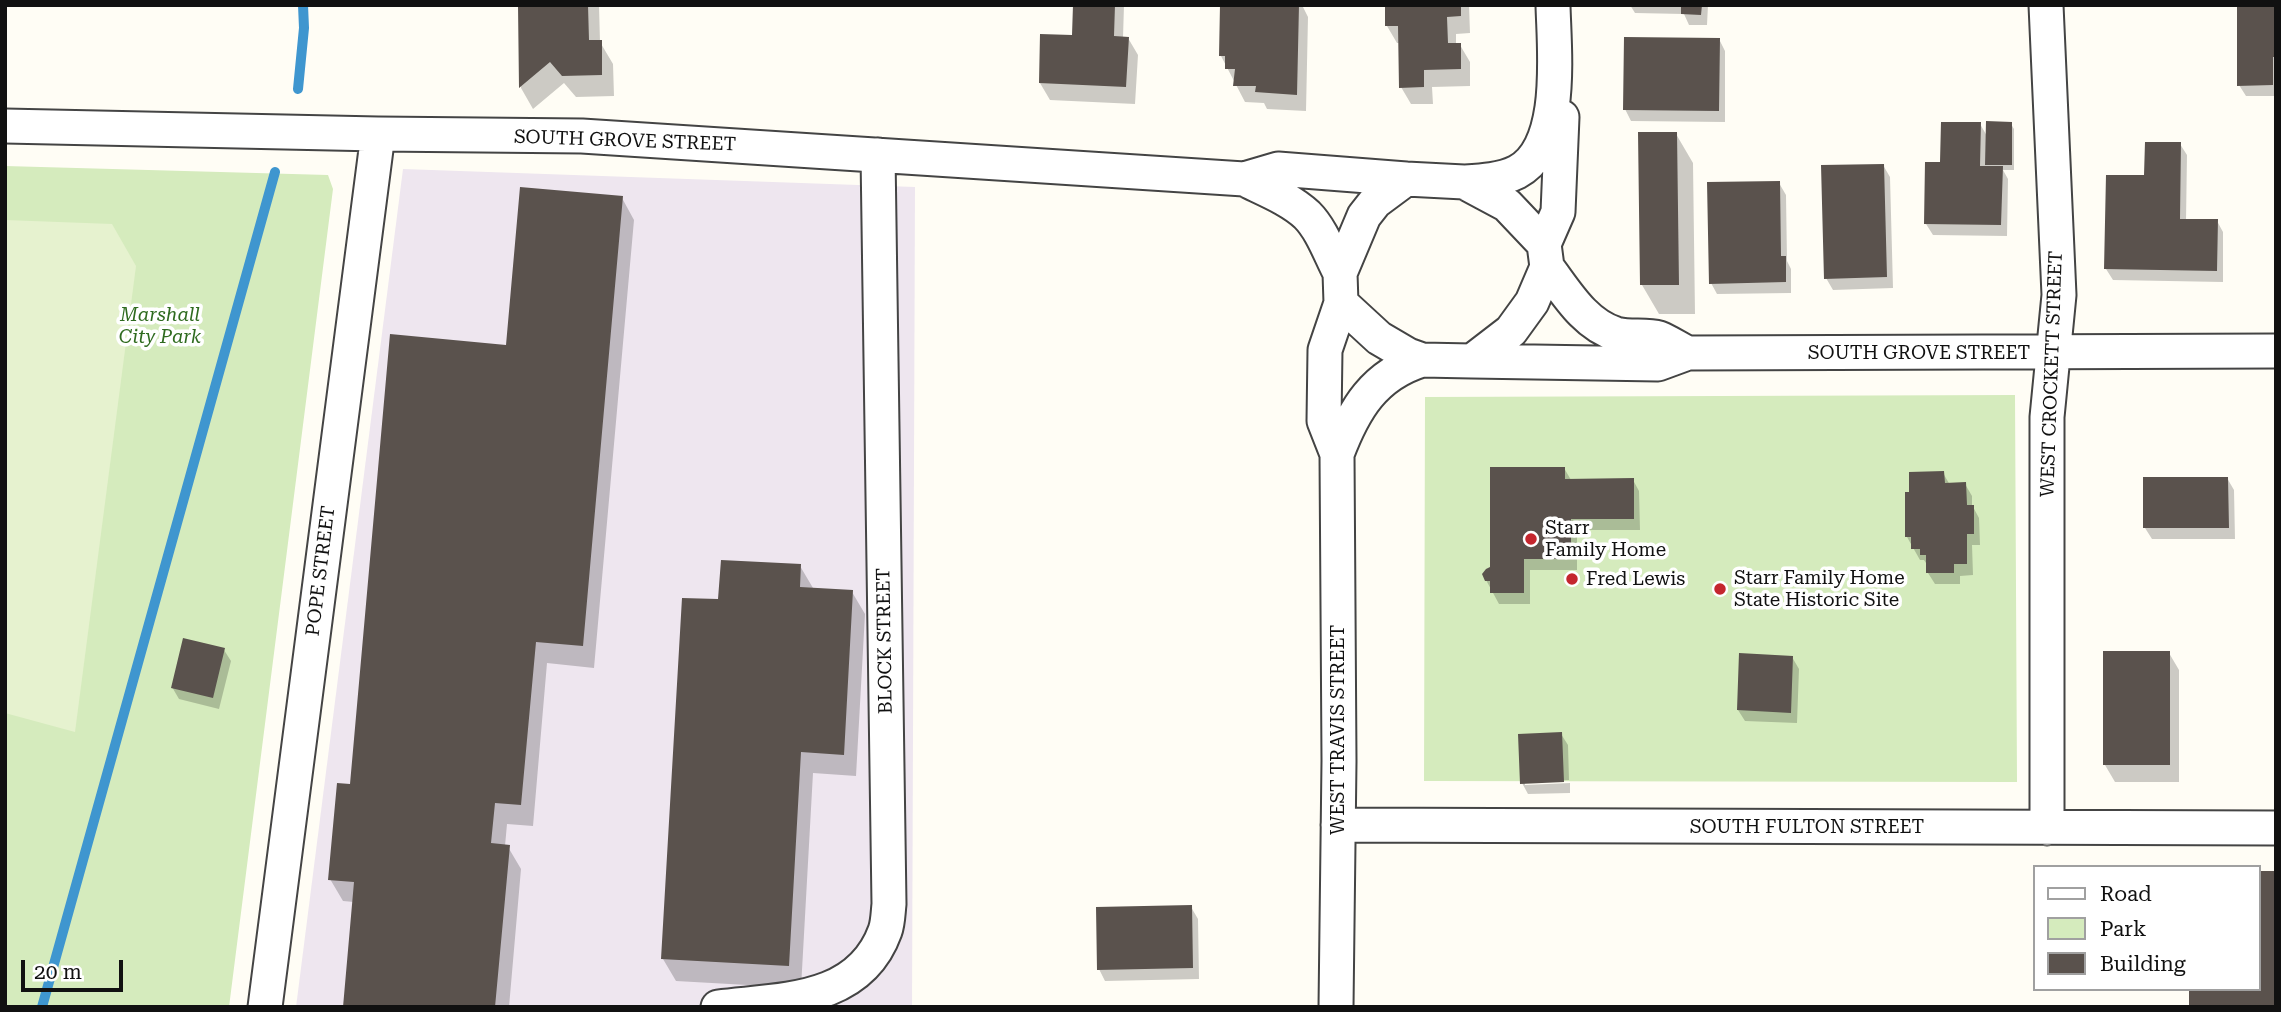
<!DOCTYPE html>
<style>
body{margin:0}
#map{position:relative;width:2281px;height:1012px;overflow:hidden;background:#fffdf5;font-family:"Roboto Serif",serif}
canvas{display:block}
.frame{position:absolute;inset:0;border:7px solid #111;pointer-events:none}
.legend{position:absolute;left:2033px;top:865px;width:228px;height:126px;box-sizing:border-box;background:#fff;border:2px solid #a0a0a0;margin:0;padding:9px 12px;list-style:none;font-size:21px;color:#111}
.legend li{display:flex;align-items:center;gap:14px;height:35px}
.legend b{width:35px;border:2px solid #a0a0a0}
.scale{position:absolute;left:21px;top:960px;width:102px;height:32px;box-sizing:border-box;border:4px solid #111;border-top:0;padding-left:9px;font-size:21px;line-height:24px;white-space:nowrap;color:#111;-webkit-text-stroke:5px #fff;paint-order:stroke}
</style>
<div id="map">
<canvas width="2281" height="1012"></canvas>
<div class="frame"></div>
<ul class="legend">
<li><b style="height:9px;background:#fff"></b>Road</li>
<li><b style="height:19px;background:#d5ebbd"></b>Park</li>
<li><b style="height:19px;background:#5a524d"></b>Building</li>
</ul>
<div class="scale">20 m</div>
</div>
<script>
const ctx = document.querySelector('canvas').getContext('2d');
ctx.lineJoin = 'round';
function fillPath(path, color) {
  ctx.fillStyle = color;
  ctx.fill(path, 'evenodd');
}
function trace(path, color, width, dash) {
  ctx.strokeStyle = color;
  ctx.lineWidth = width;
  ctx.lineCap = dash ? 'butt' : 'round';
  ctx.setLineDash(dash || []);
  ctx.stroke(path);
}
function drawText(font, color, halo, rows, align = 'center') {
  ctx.font = font + ' "Roboto Serif",serif';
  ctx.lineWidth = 7;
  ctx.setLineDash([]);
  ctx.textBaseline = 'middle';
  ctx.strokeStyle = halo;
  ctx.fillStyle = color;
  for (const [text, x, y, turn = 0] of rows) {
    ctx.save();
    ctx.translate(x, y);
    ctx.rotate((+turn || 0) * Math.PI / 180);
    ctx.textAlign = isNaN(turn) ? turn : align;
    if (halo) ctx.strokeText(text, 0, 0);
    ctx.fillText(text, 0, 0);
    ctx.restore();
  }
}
const industrial = new Path2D(`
 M403,169l512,18 -3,820h-616z`);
const green = new Path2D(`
 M5,166l323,9 5,14 -104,818h-224z
 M2015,395l2,387 -593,-1 1,-384z`);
const pitch = new Path2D(`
 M5,220l107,4 24,42 -61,466 -70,-19z`);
const shadow = new Path2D(`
 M5,5h13v2h-13z
 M519,5h80l1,37 13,22 1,32 -38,1 -12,-14 -31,26 -12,-21z
 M1075,5h49l-1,33h5l10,17 -3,49 -85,-4 -10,-17 34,-46z
 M1222,5h80l6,12 -2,94 -39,-2 -3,-6 -19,-1 -24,-46z
 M1386,5h83l1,28 -14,1v11h4l10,17v24l-38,1 1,17h-22l-10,-17 -1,-44h-3l-10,-17z
 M1630,5h78l-1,20h-18l-5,-11 -49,-1z
 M1858,5h108v1l-107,1z
 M2276,5v91h-30l-7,-11z
 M1719,39l6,12v71l-94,-1 -6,-12z
 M1980,124l7,12 24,-12 3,5v41h-11l5,9 -1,57 -74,-1 -7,-11 16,-60z
 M1676,134l17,29 2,151h-36l-17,-29z
 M2180,144l7,11 -1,66h31l6,11v50l-110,-2 -7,-11 40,-92z
 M1883,165l7,12 3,111 -60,2 -7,-12z
 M1779,183l7,12 1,66 4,8v24l-74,1 -6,-11z
 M622,198l12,22 -40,448 -47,-5 -14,163 -26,-2 -2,22 3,1 13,22 -12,138h-165l10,-105 -11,-1 -13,-22 22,-93 156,-439z
 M1564,468l7,12h62l6,11 1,39h-63v40h-47v34h-31l-13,-24z
 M1943,473l7,12 15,-1 7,12v9l7,13 1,27h-8l1,30 -13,1v8h-25l-7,-11v-7l-4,-6h-4l-13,-23z
 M2227,478l7,12 1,49h-83l-7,-11v-49z
 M800,566l13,22 39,4 13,22 -9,162 -43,-3 -12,215 -125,-7 -13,-22 57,-358z
 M224,650l7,11 -12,48 -40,-10 -7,-12z
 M2169,653l10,17v112h-64l-10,-17z
 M1792,657l7,12 -2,54 -52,-2 -7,-11z
 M1561,734l7,11 1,35 -44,2v3l45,-2v10l-42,1 -6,-11z
 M1191,907l7,12 1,60 -94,2 -6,-12z`);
const stream = new Path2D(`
 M298,89l6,-61 -1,-23
 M42,1007l233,-835`);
const building = new Path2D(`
 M518,5h70l1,35h13v35l-40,1 -12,-14 -31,26z
 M1073,5h42l-1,31 15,1 -3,50 -87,-4 1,-49 32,1z
 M1220,5h79l-2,90 -42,-3 1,-6h-23l2,-17h-10v-13h-6z
 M1385,5h76v11l-14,1 1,26h13v26l-37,1v17l-25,1 -1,-62h-13z
 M1681,5h21l-1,10 -20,-1z
 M2237,5h39v52h-3v28l-36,1z
 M1624,37l96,1 -1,73 -96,-1z
 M1986,121l26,1v43h-27z
 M1941,122h40l-1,44h23l-2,59 -77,-1 1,-62h15z
 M1638,132h39l2,153h-39z
 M2145,142h36l-1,77h38l-1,52 -113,-2 2,-94h38z
 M1884,164l3,113 -63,2 -3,-114z
 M1780,181l1,75h5v26l-77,2 -2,-102z
 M520,187l103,9 -40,450 -47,-4 -15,163 -26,-2 -4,40 19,2 -15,162h-152l11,-125 -26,-2 9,-97 13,1 40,-450 116,11z
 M1490,467h75v12l69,-1v41h-63v40h-47v34h-34v-12h-5l-3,-7 4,-5 4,-2z
 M1944,471l1,12 21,-1 1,23h7v29h-7v30h-13v9h-28v-18h-6v-6h-9v-12h-6v-45h4v-20z
 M2143,477h85l1,51h-86z
 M721,560l80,4 -1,23 53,3 -9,165 -43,-3 -12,214 -128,-7 21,-361 36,1z
 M183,638l42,10 -12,50 -42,-10z
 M2103,651h67v114h-67z
 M1739,653l54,3 -2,57 -54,-3z
 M1562,732l2,50 -44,2 -2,-50z
 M2258,871h18v136h-87v-18h69z
 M1192,905l1,63 -96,2 -1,-63z`);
const minor = new Path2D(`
 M2046,5l13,290 -12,122v411
 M5,126l373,8 204,2 662,43 34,-10 128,10
 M1244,179c20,10 46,20 63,36 15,15 23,39 33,58
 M1464,182c17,-1 37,-2 53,-10 48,-25 37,-122 36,-167
 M1544,244l14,-32 4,-95
 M1688,353l588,-2
 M1472,361l186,3 30,-11c-9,-4 -19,-11 -29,-15 -13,-4 -29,0 -43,-4 -32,-10 -50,-42 -69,-67
 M1337,454l-13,-33 1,-71 16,-47 -1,-30 24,-57 11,-14 31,-23 58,3 43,23 37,39 3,23 -15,35 -21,29 -39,30 -50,-1 -14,-5 -29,-17 -38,-35
 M1338,825l938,3
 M265,1007l113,-873
 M718,1007c63,-8 141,-4 167,-76 3,-8 3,-18 4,-27l-11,-749
 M1336,1007l3,-246 -2,-307c17,-45 37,-79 85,-94`);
const markers = [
 [1531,539,7,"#c4262e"],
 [1572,579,7,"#c4262e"],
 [1720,589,7,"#c4262e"]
];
const streetNames = [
 ["SOUTH GROVE STREET",625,141,2],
 ["SOUTH GROVE STREET",1919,353],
 ["WEST CROCKETT STREET",2052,374,-88],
 ["POPE STREET",321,571,-83],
 ["BLOCK STREET",885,641,-91],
 ["WEST TRAVIS STREET",1338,730,-90],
 ["SOUTH FULTON STREET",1807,827]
];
const parkNames = [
 ["Marshall",160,315],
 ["City Park",160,337]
];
const poiNames = [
 ["Starr",1545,528],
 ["Family Home",1545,550],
 ["Starr Family Home",1734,578],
 ["State Historic Site",1734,600],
 ["Fred Lewis",1586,579]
];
fillPath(industrial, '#eee6ef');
fillPath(green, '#d5ebbd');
fillPath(pitch, '#e6f2cf');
fillPath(shadow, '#0003');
trace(stream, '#3f96cf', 10);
fillPath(building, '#5a524d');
trace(minor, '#444', 37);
trace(minor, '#fff', 33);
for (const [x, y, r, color] of markers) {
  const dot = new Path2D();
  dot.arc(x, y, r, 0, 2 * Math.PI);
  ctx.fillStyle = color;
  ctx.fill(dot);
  trace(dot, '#fff', 2.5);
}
drawText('19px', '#111', '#fff', streetNames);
drawText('italic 19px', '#2f6b1f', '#fff', parkNames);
drawText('19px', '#111', '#fff', poiNames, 'left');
</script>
